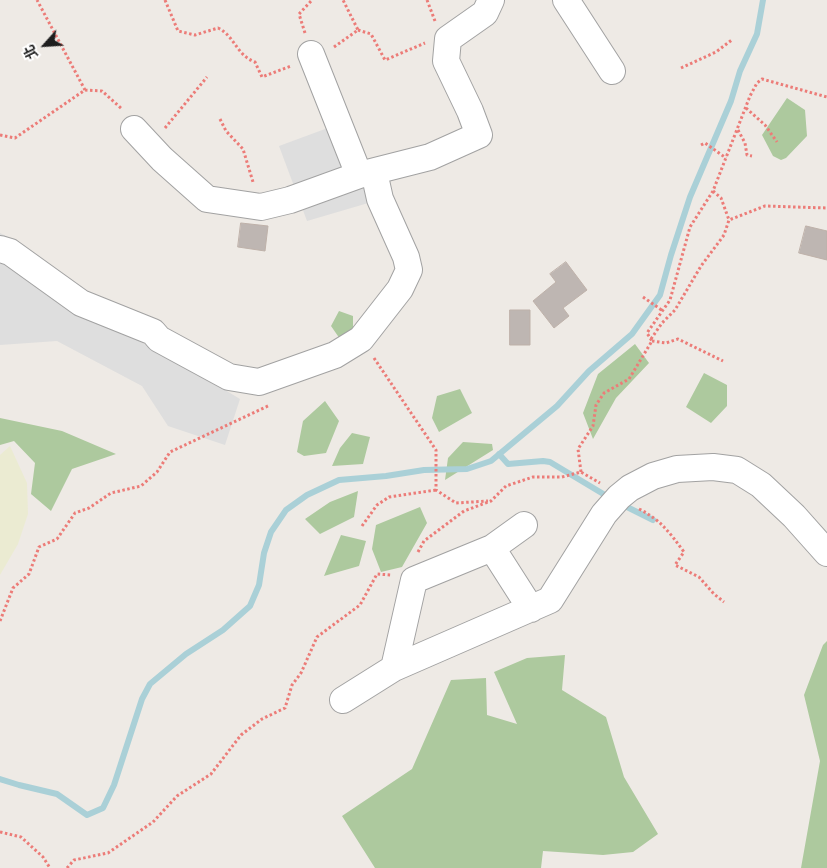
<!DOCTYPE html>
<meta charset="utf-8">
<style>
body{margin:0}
#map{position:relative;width:827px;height:868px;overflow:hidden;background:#eeeae5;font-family:Signika,"Noto Sans TC",sans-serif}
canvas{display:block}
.north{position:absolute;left:20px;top:20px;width:50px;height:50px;-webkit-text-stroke:4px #fff;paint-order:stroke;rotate:244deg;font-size:14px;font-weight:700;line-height:20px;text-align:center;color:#1e1e1e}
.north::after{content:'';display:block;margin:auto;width:18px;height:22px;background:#1e1e1e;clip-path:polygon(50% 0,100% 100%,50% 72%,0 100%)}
</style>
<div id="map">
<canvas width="827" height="868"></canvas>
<div class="north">北</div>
</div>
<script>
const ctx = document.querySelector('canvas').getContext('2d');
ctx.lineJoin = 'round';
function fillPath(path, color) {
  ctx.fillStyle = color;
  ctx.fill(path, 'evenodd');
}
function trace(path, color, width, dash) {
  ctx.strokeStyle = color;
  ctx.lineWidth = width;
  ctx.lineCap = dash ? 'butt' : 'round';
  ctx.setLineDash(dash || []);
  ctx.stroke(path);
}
const farmland = new Path2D(`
 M10,446l17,37 1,31 -10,30 -18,31v-120z`);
const forest = new Path2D(`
 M787,98l18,12 2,26 -21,22 -5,2 -8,-4 -11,-21z
 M339,311l14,5v17l-13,6 -9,-13z
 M635,344l14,19 -33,35 -23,41 -10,-26 15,-39z
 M704,373l23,12v21l-16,17 -25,-16z
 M460,389l12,24 -33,19 -7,-14 5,-22z
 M325,401l14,20 -13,32 -22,3 -7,-4 6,-31z
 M0,418l62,13 54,23 -44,15 -21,42 -20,-17 4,-31 -21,-22 -14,4z
 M352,433l18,4 -7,27 -31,2 8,-18z
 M463,442l29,2 1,6 -48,30 3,-22z
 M358,491l-4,26 -34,17 -15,-15 25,-17z
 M420,507l7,16 -25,44 -21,5 -9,-23 4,-24z
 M341,535l25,6 -7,25 -35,10z
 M827,641v227h-26l19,-107 -16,-66 19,-50z
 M565,655l-3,35 44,27 18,60 34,57 -25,18 -30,3 -60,-4 -2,17h-166l-33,-52 70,-47 39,-89 35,-2 1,37 30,9 -23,-52 33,-14z`);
const parking = new Path2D(`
 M344,122l31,79 -68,20 -28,-75z
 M0,233l14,7 106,91 62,33 58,35 -15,46 -57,-19 -26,-40 -85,-45 -57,4z`);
const stream = new Path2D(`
 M499,454l9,10 35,-3 7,1 60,36
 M621,504l32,16
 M0,779l19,6 38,9 30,21 16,-7 11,-23 28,-86 8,-15 36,-30 37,-24 27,-24 9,-21 5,-32 7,-21 15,-22 21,-15 32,-15 47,-4 38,-6 43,-1 24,-8 66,-55 32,-35 43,-37 28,-39 11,-40 19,-58 41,-96 9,-30 17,-37 6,-34`);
const building = new Path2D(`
 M241,223l27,3 -3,25 -27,-4z
 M806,226l21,5v29l-28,-7z
 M566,262l21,28 -24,18 6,8 -15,12 -21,-27 23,-19 -6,-8z
 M510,310h20v35h-20z`);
const path = new Path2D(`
 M165,0l13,31 17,4 23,-7c17,8 18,27 37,34l7,15 29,-11
 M427,0l8,21
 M358,30l13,4 14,26 40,-17
 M305,33l-6,-19 13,-14
 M334,47l24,-17 -15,-30
 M681,68l35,-16 17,-13
 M85,90l17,1 20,18
 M746,108l19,17 12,17
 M220,119l6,12 17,18 10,33
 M165,128l42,-51
 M738,130l7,13 2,12 5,1
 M0,135l15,3 70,-48 -48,-90
 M701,145l4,-2 21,15
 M713,191l8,7 8,22
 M643,297l20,14
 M651,339l11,-16 13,-13 26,-44 23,-31 5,-15 36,-14 62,2
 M652,341l14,2 12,-4 45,22
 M374,358l62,92v40l20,13 32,-2
 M581,472l-3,-23 15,-23 3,-21 8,-12 25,-14 23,-38 -5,-8 23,-33 20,-73 23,-36 37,-95 7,-13 5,-4 65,18
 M639,509c22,11 31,24 45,43l-9,13 24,12 15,17 10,8
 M362,526l15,-21 12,-8 47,-7
 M418,552l6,-11 40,-30 27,-10 15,-15 27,-9h29l19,-5 19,11
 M0,621l13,-33 16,-14 10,-27 18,-8 18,-26 14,-5 22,-15 30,-7 16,-14 13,-20 100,-47
 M0,832l21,5 22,20 7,11
 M67,868l7,-8 34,-7 45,-31 24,-26 34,-22 30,-39 21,-16 23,-11 7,-23 9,-12 16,-36 43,-32 17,-31 14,1`);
const minor = new Path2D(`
 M566,0l46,71
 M311,54l48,121
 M134,129l28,30 45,40 54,8 29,-7 69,-25 71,-18 49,-22 -9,-24 -24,-50 2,-22 37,-26 6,-13
 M0,249l10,3 71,51 72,29 6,7 70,38 30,5 76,-27 26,-16 39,-50 9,-19 -3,-13 -26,-58 -6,-27
 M492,548l39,61
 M394,668l20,-88 78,-32 32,-23
 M343,700l51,-32 156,-68 54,-86 15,-17 11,-9 23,-12 24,-7 36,-2 24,3 24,15 33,31 33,37`);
fillPath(farmland, '#ebebd2');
fillPath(forest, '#adc99e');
fillPath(parking, '#dedede');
trace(stream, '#aad0d7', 6);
fillPath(building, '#beb6b2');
trace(building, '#beb1a9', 1);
trace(minor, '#a2a2a2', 28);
trace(path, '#ec7c78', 3, [2.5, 2.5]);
trace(minor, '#fff', 26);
</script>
